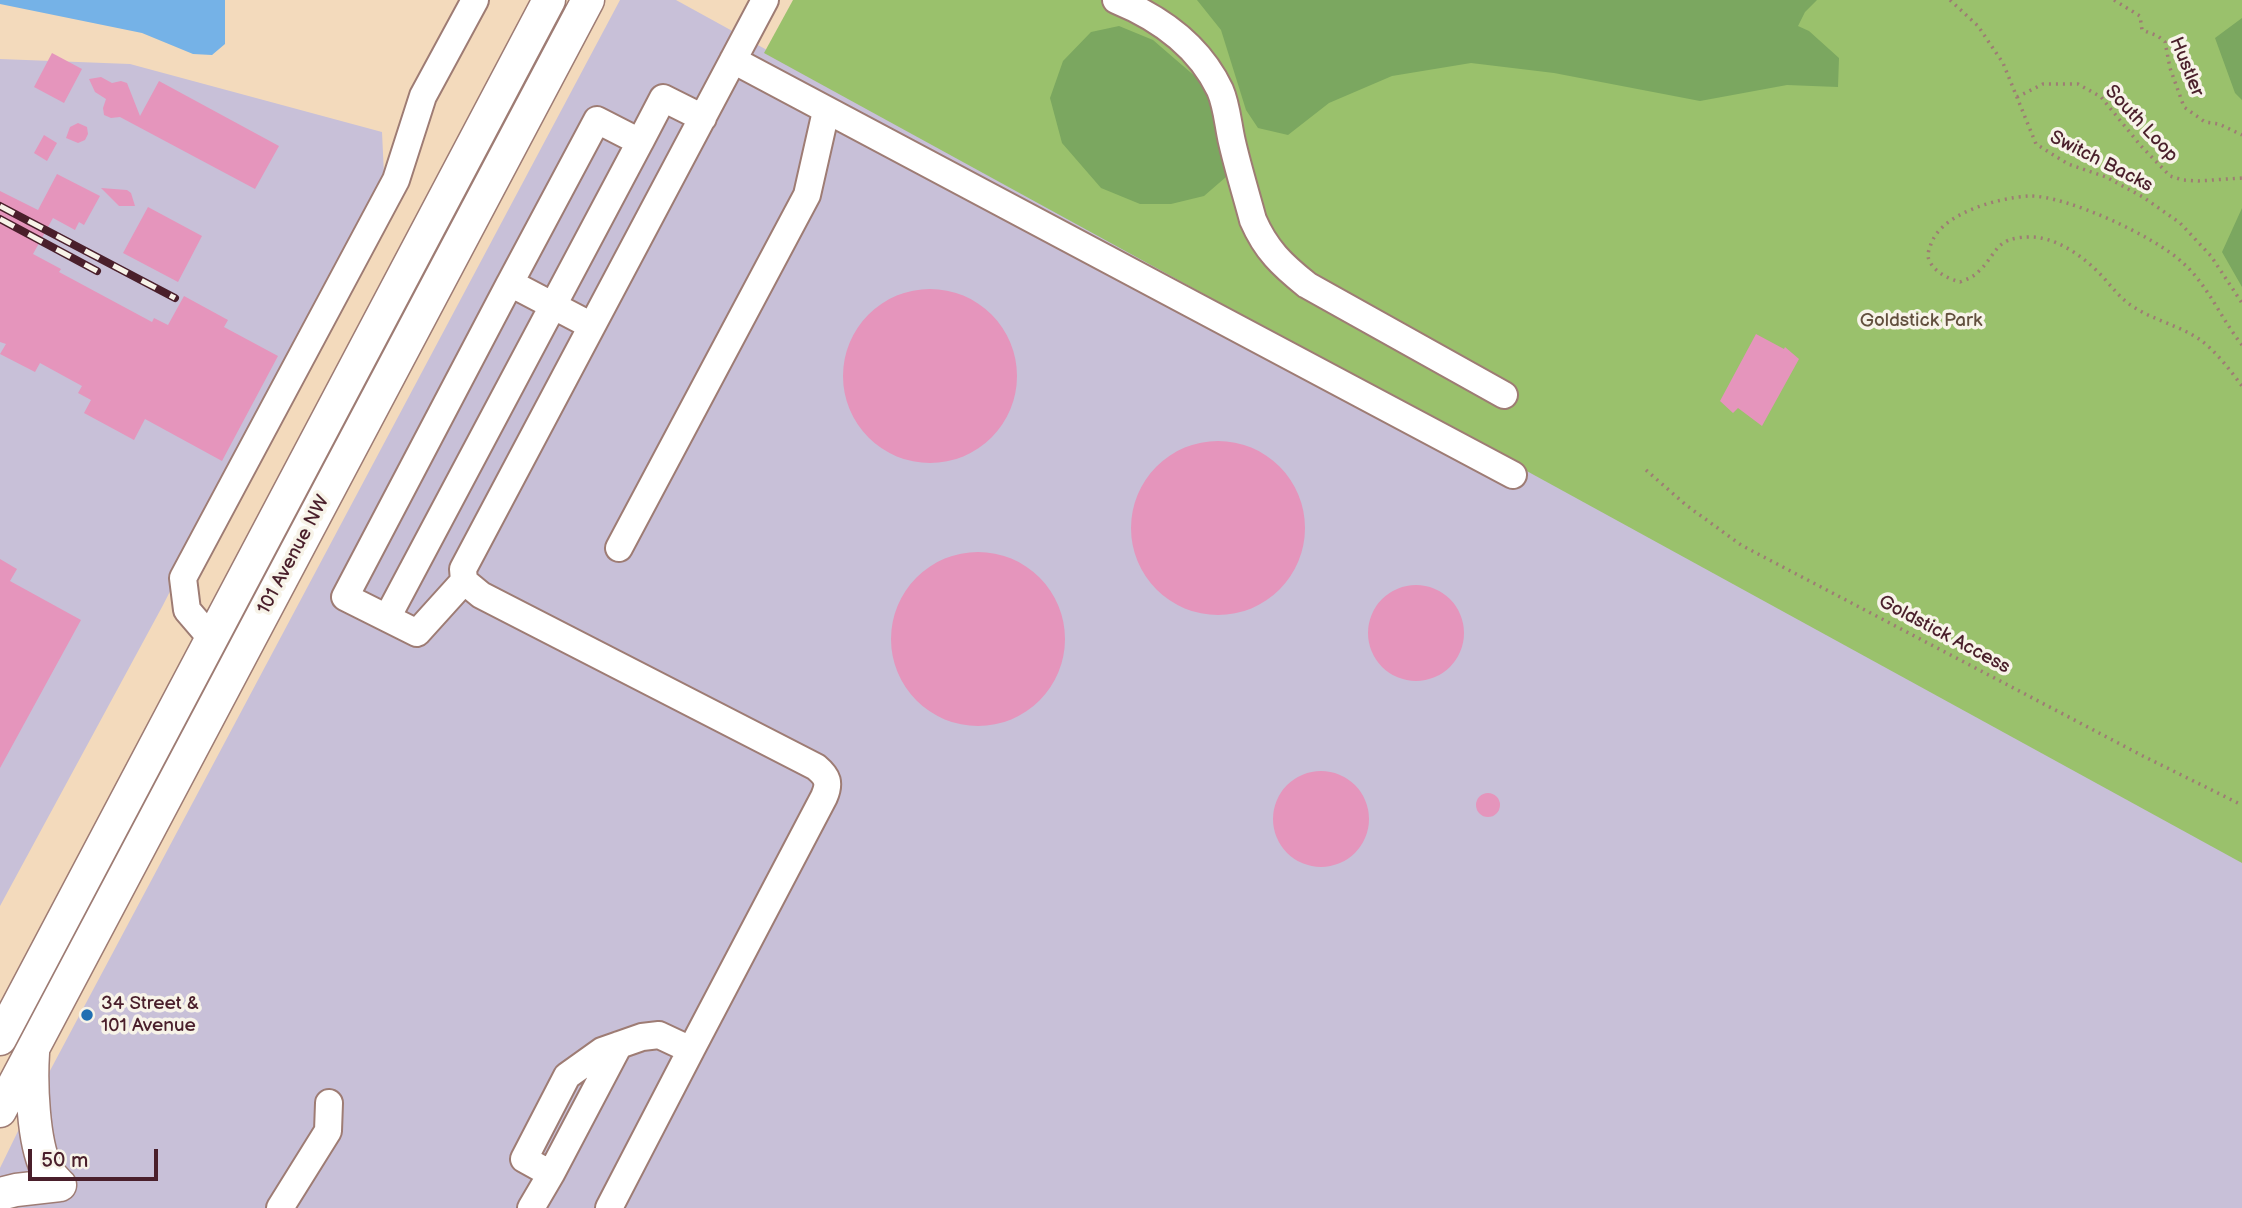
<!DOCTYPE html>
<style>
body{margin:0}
#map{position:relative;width:2242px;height:1208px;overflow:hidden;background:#f3dabc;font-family:"Balsamiq Sans",sans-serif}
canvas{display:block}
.scale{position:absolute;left:28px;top:1149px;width:130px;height:32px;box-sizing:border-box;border:4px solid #4a1f2b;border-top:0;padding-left:9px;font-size:21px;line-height:24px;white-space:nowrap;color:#4a1f2b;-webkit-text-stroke:5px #f7f3e8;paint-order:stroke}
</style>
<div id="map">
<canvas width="2242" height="1208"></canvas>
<div class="scale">50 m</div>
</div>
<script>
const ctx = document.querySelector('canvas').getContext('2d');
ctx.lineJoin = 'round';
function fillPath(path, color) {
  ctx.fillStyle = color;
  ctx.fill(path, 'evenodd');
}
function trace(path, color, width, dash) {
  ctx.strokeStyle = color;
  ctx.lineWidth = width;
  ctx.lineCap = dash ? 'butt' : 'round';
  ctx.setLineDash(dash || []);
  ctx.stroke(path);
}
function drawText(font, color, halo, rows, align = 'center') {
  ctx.font = font + ' "Balsamiq Sans",sans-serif';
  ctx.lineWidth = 7;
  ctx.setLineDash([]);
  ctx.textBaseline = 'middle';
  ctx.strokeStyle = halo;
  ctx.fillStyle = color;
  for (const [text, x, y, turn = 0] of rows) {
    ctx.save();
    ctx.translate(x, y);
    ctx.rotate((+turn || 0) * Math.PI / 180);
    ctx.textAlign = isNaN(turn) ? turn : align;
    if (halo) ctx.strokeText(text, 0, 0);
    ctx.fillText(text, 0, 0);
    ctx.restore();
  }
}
const industrial = new Path2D(`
 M620,0h56l1566,861v347h-2242v-40l20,-41z
 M0,59l130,5 252,68 2,43 -222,432 -162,299z`);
const green = new Path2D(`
 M793,0h1449v863l-1478,-810z`);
const forest = new Path2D(`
 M1197,0h620l-12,12 -7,14 11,5 30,27 -1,29 -51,-2 -87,16 -146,-28 -83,-10 -79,13 -63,27 -41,32 -30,-7 -12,-18 -25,-80z
 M2242,18v82l-7,-7 -20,-55z
 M1119,26l34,14 44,38 9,14 22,64 -2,21 -22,19 -33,8h-31l-39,-16 -39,-45 -12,-45 13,-37 28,-29z
 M2242,208v79l-20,-35z`);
const water = new Path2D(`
 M0,0h225v44l-13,11 -19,-1 -51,-21 -142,-29z`);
const building = new Path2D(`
 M52,53l30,16 -18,34 -30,-16z
 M101,77l11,6 9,-2 6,2 13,33 19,-35 120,65 -24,43 -135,-72 -9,1 -7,-3 -1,-7 3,-9 -11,-7 -6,-13z
 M78,123l9,4 1,7 -3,6 -7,3 -12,-5 4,-11z
 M44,135l13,8 -10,18 -13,-8z
 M57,174l43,22 -16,29 -5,-3 -4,8 -22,-12 -20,36 28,15 -2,3 93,50 2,-4 14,7 16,-29 44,24 -4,7 54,29 -56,105 -77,-42 -11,21 -50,-27 7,-13 -13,-7 4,-7 -42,-23 -5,9 -35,-18 6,-10 -6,-2v-151l38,19z
 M101,188l26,2 4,3 4,13h-16z
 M148,207l54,29 -24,46 -55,-29z
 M843 376a87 87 0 1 1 174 0a87 87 0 1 1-174 0Z
 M1756,334l28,15 1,-2 14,12 -37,67 -24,-18 -5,5 -13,-12z
 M1131 528a87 87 0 1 1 174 0a87 87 0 1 1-174 0Z
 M891 639a87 87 0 1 1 174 0a87 87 0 1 1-174 0Z
 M0,559l17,10 -7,12 71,39 -81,148z
 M1368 633a48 48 0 1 1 96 0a48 48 0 1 1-96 0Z
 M1273 819a48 48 0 1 1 96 0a48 48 0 1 1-96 0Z
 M1476 805a12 12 0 1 1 24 0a12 12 0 1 1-24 0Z`);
const path = new Path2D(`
 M1950,0l28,26 25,37 33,81 32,20 38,13 37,20 37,26 31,33 31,47
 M2114,0l26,16 2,14 16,6 7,6 5,26 14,39 21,15 14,2 23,11
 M2017,97l26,-13h35l23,13 40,49 29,30 13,4 15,1 44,-3
 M2242,345c-20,-25 -35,-61 -59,-82 -27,-26 -117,-68 -154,-67 -31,2 -90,17 -99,51 -2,5 -3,10 0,15 6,11 19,17 30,20 7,-3 14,-5 19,-11 19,-18 15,-33 49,-34 28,-1 56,20 74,39 10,11 18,22 30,30 21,14 46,19 67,33 16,11 31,31 43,47
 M1646,470l40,35 55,40 402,211 99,49`);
const minor = new Path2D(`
 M1116,0c44,18 83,46 104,90 7,16 8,35 12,52 6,26 14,52 21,78 13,30 29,45 54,65l197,110
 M733,60l780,415
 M640,142l23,-44 40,20
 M619,548l188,-353 19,-84
 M464,581l-47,52 -72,-36 165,-314 82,43
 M387,618l253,-476 -43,-22 -87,163
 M211,638l-24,-28 -4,-32 213,-398 27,-84 52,-96
 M691,1050l133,-253c6,-14 4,-20 -8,-30l-335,-172 -17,-14 -1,-12 302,-569
 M280,1208l48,-77 1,-28
 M531,1208l20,-34
 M609,1208l82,-158 -32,-15 -17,2 -40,14 -35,25 -43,83 27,15 68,-129`);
const major = new Path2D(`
 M0,1039l549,-1039
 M33,1053c-2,30 0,88 13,115 3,6 9,12 14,17
 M0,1111l588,-1111
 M0,1194l16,-4 44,-5`);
const rail = new Path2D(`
 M0,206l175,92
 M0,219l97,52`);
const markers = [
 [87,1015,7,"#1f6fb2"]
];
const streetNames = [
 ["Hustler",2186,67,68],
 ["South Loop",2141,124,47],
 ["Switch Backs",2101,162,27],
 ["101 Avenue NW",294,555,-62],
 ["Goldstick Access",1944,635,28]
];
const parkNames = [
 ["Goldstick Park",1921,321]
];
const poiNames = [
 ["34 Street &",101,1004],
 ["101 Avenue",101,1026]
];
fillPath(industrial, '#c8c0d8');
fillPath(green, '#9ac16c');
fillPath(forest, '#7ba760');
fillPath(water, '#75b2e7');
fillPath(building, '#e595bc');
trace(minor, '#9e7c74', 30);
trace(major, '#9e7c74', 35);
trace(path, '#9e7c74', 3.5, [2, 5]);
trace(minor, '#fff', 26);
trace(major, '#fff', 32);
trace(rail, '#4a1f2b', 8);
trace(rail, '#f7f3e8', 5, [16]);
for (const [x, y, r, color] of markers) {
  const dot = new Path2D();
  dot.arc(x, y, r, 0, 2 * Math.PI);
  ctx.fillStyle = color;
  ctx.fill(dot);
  trace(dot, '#f7f3e8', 2.5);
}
drawText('19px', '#4a1f2b', '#f7f3e8', streetNames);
drawText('19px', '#62503e', '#f7f3e8', parkNames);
drawText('19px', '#4a1f2b', '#f7f3e8', poiNames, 'left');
</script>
